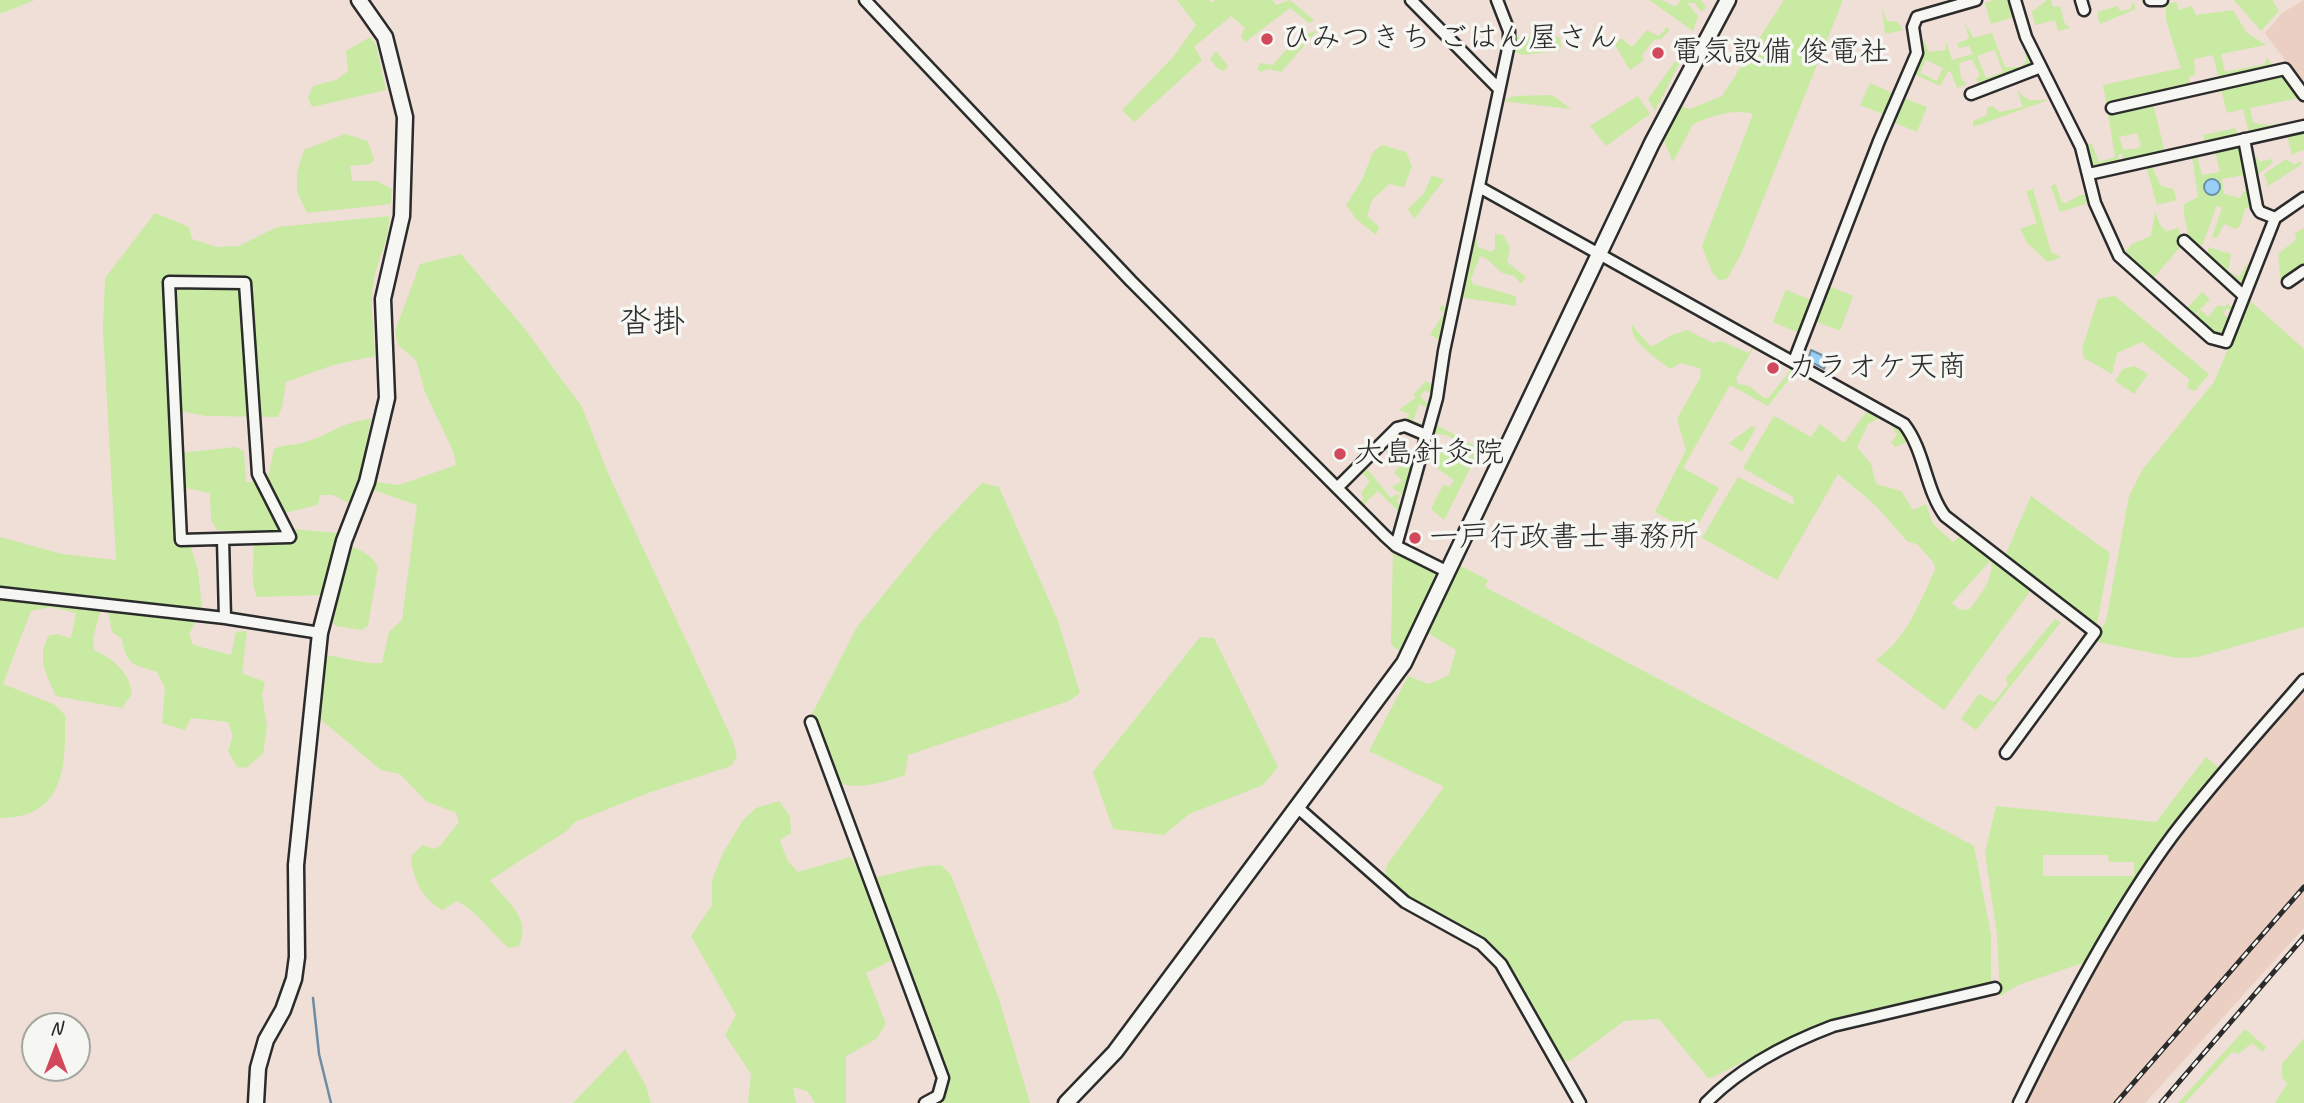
<!DOCTYPE html>
<meta charset="utf-8">
<style>
body{margin:0}
#map{position:relative;width:2304px;height:1103px;overflow:hidden;background:#efdfd6;font-family:Caveat,sans-serif}
canvas{display:block}
.north{position:absolute;left:21px;top:1012px;width:70px;height:70px;box-sizing:border-box;background:#f6f6f2;border:2px solid #a5a5a2;border-radius:50%;rotate:0deg;font-size:19px;font-weight:700;line-height:28px;text-align:center;color:#2b2b2b}
.north::after{content:'';display:block;margin:auto;width:24px;height:32px;background:#d1495b;clip-path:polygon(50% 0,100% 100%,50% 72%,0 100%)}
</style>
<div id="map">
<canvas width="2304" height="1103"></canvas>
<div class="north">N</div>
</div>
<script>
const ctx = document.querySelector('canvas').getContext('2d');
ctx.lineJoin = 'round';
function fillPath(path, color) {
  ctx.fillStyle = color;
  ctx.fill(path, 'evenodd');
}
function trace(path, color, width, dash) {
  ctx.strokeStyle = color;
  ctx.lineWidth = width;
  ctx.lineCap = dash ? 'butt' : 'round';
  ctx.setLineDash(dash || []);
  ctx.stroke(path);
}
function drawText(font, color, halo, rows, align = 'center') {
  ctx.font = font + ' Caveat,"Klee One",sans-serif';
  ctx.lineWidth = 7;
  ctx.setLineDash([]);
  ctx.textBaseline = 'middle';
  ctx.strokeStyle = halo;
  ctx.fillStyle = color;
  for (const [text, x, y, turn = 0] of rows) {
    ctx.save();
    ctx.translate(x, y);
    ctx.rotate((+turn || 0) * Math.PI / 180);
    ctx.textAlign = isNaN(turn) ? turn : align;
    if (halo) ctx.strokeText(text, 0, 0);
    ctx.fillText(text, 0, 0);
    ctx.restore();
  }
}
const built = new Path2D(`
 M2304,0v86l-39,-53 17,-20z
 M2304,680v248l-159,175h-126l51,-99 103,-169z`);
const green = new Path2D(`
 M0,0h35l-35,14z
 M1177,0h32l3,3 3,-3h57l4,5 14,-5 24,20 -5,3 -19,-15 -45,34 -4,-6 4,-8 -14,-12 -37,31 8,13 -68,62 -12,-12 52,-54 22,-31z
 M1649,0h13l13,7 6,-7h20l5,7 -4,5 -8,-9h-7l11,13 -5,15z
 M1784,0h59l-101,252 -15,27 -8,1 -7,-8 -10,-26 51,-132c-20,-6 -41,2 -60,10l-20,38 -11,-26 15,-31 13,4 32,-13z
 M1994,0h15l5,17 -23,7 -6,-21z
 M2047,0h4l2,7 7,-1 5,18 5,4 -12,3 -3,-11 -20,5 -3,-13z
 M2234,0h38l7,11 -18,20z
 M2133,1l3,8 -36,15 -3,-12 21,-6 2,5 11,-2z
 M2176,2l3,8 13,-4 4,9 37,-5 13,22 20,13 -45,9 4,18 40,-8 2,-7 7,11 -55,12 -6,-25 -19,4 1,16 -6,1 2,12 -84,18 -4,-21 78,-17 -15,-48v-16z
 M1882,8l5,13 11,1 5,8 -18,4z
 M1965,23l8,15 19,-5 13,34h16l5,-6 -1,-14 5,18 -51,21 -3,-7 4,-4 -8,-16 -13,4 2,16 6,5 -10,4 -6,-16h-3l-8,14 -26,-12 10,-34 5,12 17,-2v-9l6,19 21,-6 -4,-8 -10,2 -2,-4 12,-6zM1995,50l8,22 -17,6 -9,-22zM1926,60l17,8 -6,13 -17,-8z
 M1667,27l3,3 -9,9 -7,1 -12,15 2,5 -14,10 -15,-25 6,-7 11,9 15,-17 12,6z
 M1318,30l-37,42 -13,-3 -7,3 -4,-3 3,-6 13,2 12,-14 22,-17z
 M370,37l6,8 10,45 -74,17 -4,-10 5,-11 23,-6 12,-9 -2,-20z
 M1517,37h43l1,10 -2,4 -37,4 -10,-5 1,-10z
 M1686,46l2,1 -33,64 -7,-12z
 M1216,51l12,15 -4,5 -6,-2 -8,-10z
 M2278,76l11,5 10,17 -49,10 3,15 18,2 29,-5 2,3 -53,10 -6,-24 -16,4 -6,-24z
 M1870,83l24,11 -9,21 -25,-10z
 M2017,90c14,15 13,9 31,10l-75,27v-6l14,-6v-7l5,-2 8,6 23,-5z
 M1552,95l19,14 -70,-8 13,-5z
 M1638,96l12,18 -44,32 -16,-20z
 M1904,98l23,9 -10,25 -24,-10z
 M2153,103l12,50 -41,8 -2,-8 -4,2 2,7 -22,5 -7,-4 -5,-18 6,-1 7,18 16,-5 -7,-43zM2137,133l4,12 -2,3 -15,2 -5,-13z
 M2236,128l1,7 -32,8 -2,-8z
 M2304,131v21l-2,-2 -10,5 -5,-20z
 M345,134l23,7 6,19 -4,4 -20,2 2,15h25l15,8 -1,15 -84,9 -10,-21v-20l7,-22z
 M1382,145l24,7 6,14 -8,21 -15,-3 -17,16 -5,16 12,11 -3,8 -20,-16 -10,-14 17,-27 10,-26z
 M2236,146l5,3 4,26 -23,4 2,15 16,4 7,-11 5,19 -7,3 -5,17 -4,3 -12,-5 -7,14 -5,-1 10,-29 -5,-3 -15,41 -4,2 -10,-11c-1,-12 -5,-21 -4,-33l14,-7 -6,-41h5l5,19 18,-3 -5,-22z
 M2249,146l10,16 12,-3 2,3 -19,16z
 M2286,159l9,6 5,-4 2,3 -37,24 3,-4 -4,-10z
 M2151,165l10,21 12,3 4,11 -20,5 -11,-39z
 M1432,175l12,5 -30,39 -6,-10 16,-16z
 M2056,184l5,17 5,2 14,-8h8l1,4 -4,5 -25,8 -9,-26z
 M2033,189l18,63 10,5 -13,5 -20,-18 -8,-15 17,-6 -11,-32z
 M2155,211l5,14 6,6 13,-3 2,18 -29,34 -27,-28 7,-8 19,-8z
 M155,213l34,14 3,12 25,8 22,-1 38,-19 112,-11c1,24 -11,41 -15,63 -5,26 0,52 1,77l-42,9 -47,17 -4,25 -4,10 -72,-1 -26,-5 -2,5 2,37 55,-6 9,4 2,31 21,-1 7,-32c10,-5 18,-3 28,-6 25,-6 40,-22 69,-24l-9,49 -13,35 -16,-8h-13l-2,10 -34,8 7,16 47,4 -16,62 -65,2c-10,-25 2,-48 -6,-65l-34,-2 -6,-10 -1,-27 -29,-6 -4,38 13,20 8,25 4,39 -13,25 4,11 38,10 5,-23 11,-1 -5,42 23,9 -3,13 5,32 -4,27 -17,14 -9,-1 -9,-16 5,-15 -5,-14 -37,-4 -6,12 -23,-7 3,-35 -8,-16c-25,-8 -30,-6 -35,-33l-10,-7 -4,-20h-8l-7,26 1,12c20,9 35,22 38,44l-10,14 -66,-12c-10,-23 -19,-36 -8,-60l9,-2 14,4 5,-25 -24,-6 -21,4 -28,73 52,21 10,10c1,51 0,103 -65,103v-281l62,17 54,6 -13,-231 2,-51z
 M2304,228v39l-23,16 -3,-29 19,-15 -3,-5z
 M1475,232l3,15 13,5 4,-3v-15l8,1 7,12 -3,15 19,15 -5,7 -7,-8 -12,-3 -15,-14 -7,-3 -9,23 2,5 39,11 4,2v9l-57,-9 13,-64z
 M2208,247l23,7 -3,17 11,6 8,-13 5,4 -7,14 -8,1 -29,-24z
 M461,254l63,74 58,79 26,66 125,268 4,15 -6,10 -83,27 -73,29 -7,8 -78,50c16,21 42,38 29,66l-10,2c-18,-15 -31,-36 -52,-47l-15,9c-20,-12 -30,-32 -31,-54l12,-11 11,4 6,-3 19,-24 -3,-9 -30,-12 -26,-27 -19,-4 -61,-51 3,-64c20,1 39,10 59,8l7,-31 13,-12 15,-115 -44,-15 2,-8 24,3 57,-20 -2,-12 -29,-61 -9,-32 -18,-15 -3,-14 25,-67z
 M1829,286l24,10 -13,35 -25,-10z
 M1786,290l27,11 -14,32 -26,-11z
 M2169,292l18,16 15,-16 8,7 -17,18z
 M2115,296l94,78 -14,17 -8,-3 2,-9 -47,-37 -25,11 -5,21 -28,-16 -2,-9 16,-50z
 M2249,300l55,49v278l-106,30 -21,1 -84,-17 13,-20 23,-125 14,-27 71,-87z
 M2228,304l6,5 -1,4 -6,-5 -4,5 7,7 -7,15 -7,1 -22,-18 7,-8 7,7 10,-12 6,2z
 M1442,305l5,4 -7,32 -10,-7 14,-21 -5,-4z
 M1632,325l19,22 21,-12 15,-5 26,13 8,-2 27,12 7,-8 -19,33 2,6 11,2 15,12h4l22,-27 -1,-8 8,6 -29,37 -38,-21 -47,83 36,20 -26,45 -38,-21 31,-62 -9,-31 23,-41 1,-9 -20,-6 -11,6c-12,-10 -41,-27 -38,-44z
 M2134,366l14,8 -14,20 -19,-13 8,-12z
 M1426,381l10,7 -2,8 -9,-6 -5,7 12,10 -7,19 -7,1 -11,-5 2,-8 -10,-4 16,-12 -1,-4zM1419,404l10,4 -7,16 -9,-3z
 M1869,408l32,18 9,15 -15,6 -4,-5 6,-7 -6,-10 -12,-7 -11,6 -11,23 14,17 5,20 25,7 12,19 13,-6 7,20 20,18 11,-9 69,54 -89,123 -68,-50c31,-22 43,-56 59,-90l-1,-7 -17,-19 -9,-2 -34,-38 -36,-30 -61,106 -75,-42 36,-61 56,28 -1,-8 -50,-29 31,-52 37,21 9,-13 24,19zM1991,560c3,19 -10,34 -21,49l-10,1 -8,-7z
 M1435,424l45,25 -36,71 -13,-11 12,-24 7,2 4,-7 -30,-21 4,-16 12,2 27,15 7,-11 -28,-14 -14,-2z
 M1752,426l4,2 -14,24 -13,-9z
 M1416,451l-12,45 -12,-9 10,-6 -8,-9z
 M1367,469l24,29 6,-4 3,2 -4,5 5,5 -1,7 -22,-22 -16,15 -2,-3 4,-5 -3,-5 9,-12 -8,-8z
 M982,483l17,4 59,134 22,72 -11,8 -161,54 -3,20c-21,7 -41,14 -64,9l-29,-70 45,-87 77,-94z
 M2031,496l79,57 -13,71 -8,-1 -85,-65z
 M348,546c12,3 24,9 30,21l-10,59 -6,4 -26,-4 -4,-5z
 M1393,549l41,15 3,8 -36,80 -10,-7z
 M1459,565l29,15 -3,7 489,259 17,89v50l-156,35 -30,11 -96,48 -50,-60 -35,2 -54,40 -14,-1 -43,-78 -31,-38 -99,-61 4,-18 57,-78 -75,-36 39,-75 21,8 20,-9 7,-25 -28,-17z
 M2055,619l6,3 -85,108 -15,-11 18,-25 15,8 14,-17 -2,-7z
 M1200,637l14,1 64,129 -15,18 -74,29 -25,21 -51,-6 -20,-57z
 M2206,757l14,12 -58,70 -76,123 -68,23 -18,11 -3,-62 -12,-81 11,-47 160,16zM2043,855h65l1,7h25v14h-91z
 M779,801l11,15 1,17 -11,7 7,20 11,12 52,-15 15,22c26,-3 50,-14 76,-14l10,10 48,124 31,104h-92l5,-4 6,-21 -45,-124 -38,19 20,51 -10,15 -30,17v47h-31l-8,-12 -14,-4 3,16h-48l3,-29 -26,-39 11,-20 -45,-79 21,-31v-25l11,-27 20,-33 13,-12z
 M2245,1029l21,18 -3,5 -11,-9 -14,11 -6,-2 -47,51h-7z
 M2304,1038v65h-29l12,-19 -5,-7v-13z
 M625,1049l21,37 5,17h-78z`);
const water = new Path2D(`
 M2204 187a8 8 0 1 1 16 0a8 8 0 1 1-16 0Z
 M1811,350l17,8 -4,11 -16,-9z`);
const stream = new Path2D(`
 M313,998l6,56 12,49`);
const street = new Path2D(`
 M865,0l266,281 254,255 11,10 52,26
 M1411,0l88,89
 M2015,0l11,37 55,110 14,56 24,53 92,82 15,4 49,-124 29,-20
 M2081,0l3,10
 M2150,0h12
 M1971,94l70,-27
 M2112,108l173,-39 19,26
 M2244,139l13,68 3,5 15,6
 M2089,174l215,-48
 M1479,187l425,237c21,27 21,65 41,92l150,116 -89,121
 M2184,241l60,55
 M169,282l76,1 13,191 32,63 -109,3z
 M2288,282l16,-11
 M1794,361l85,-220 38,-88 -4,-26 4,-10 59,-17
 M1337,488l60,-60 8,-2 21,9
 M223,539l2,79
 M1396,546l41,-148 7,-47 65,-307v-13l-12,-31
 M0,593l225,25 95,15
 M811,722l132,356 -5,18 -13,7
 M1297,807l108,95 76,42 20,20 79,139
 M1706,1103c34,-35 82,-60 127,-77l162,-38
 M2019,1103c43,-88 96,-190 154,-268 41,-54 87,-104 131,-155`);
const secondary = new Path2D(`
 M256,1103l2,-35 8,-28 17,-30 11,-31 3,-22 -1,-92 24,-232 24,-92 23,-59 20,-84 -4,-99 19,-83 3,-99 -20,-80 -26,-37
 M1066,1103l49,-51 289,-389 248,-520 76,-143`);
const rail = new Path2D(`
 M2116,1103l188,-216
 M2161,1103l143,-166`);
const markers = [
 [1267,39,7,"#d1495b"],
 [1658,53,7,"#d1495b"],
 [1773,368,7,"#d1495b"],
 [1340,454,7,"#d1495b"],
 [1415,538,7,"#d1495b"]
];
const poiNames = [
 ["ひみつきち ごはん屋さん",1281,39],
 ["電気設備 俊電社",1672,53],
 ["カラオケ天商",1787,368],
 ["大島針灸院",1354,454],
 ["一戸行政書士事務所",1429,538]
];
const quarterNames = [
 ["沓掛",652,323]
];
fillPath(built, '#eacfc2');
fillPath(green, '#c8eaa3');
fillPath(water, '#97cff6');
trace(water, '#6c8da5', 2);
trace(stream, '#6c8da5', 2.5);
trace(street, '#2b2b2b', 15);
trace(secondary, '#2b2b2b', 19);
trace(street, '#f6f6f2', 10);
trace(secondary, '#f6f6f2', 14);
trace(rail, '#2b2b2b', 5);
trace(rail, '#f6f6f2', 2.5, [8]);
for (const [x, y, r, color] of markers) {
  const dot = new Path2D();
  dot.arc(x, y, r, 0, 2 * Math.PI);
  ctx.fillStyle = color;
  ctx.fill(dot);
  trace(dot, '#f6f6f2', 2.5);
}
drawText('30px', '#2b2b2b', '#f6f6f2', poiNames, 'left');
drawText('33px', '#2b2b2b', '#f6f6f2', quarterNames);
</script>
